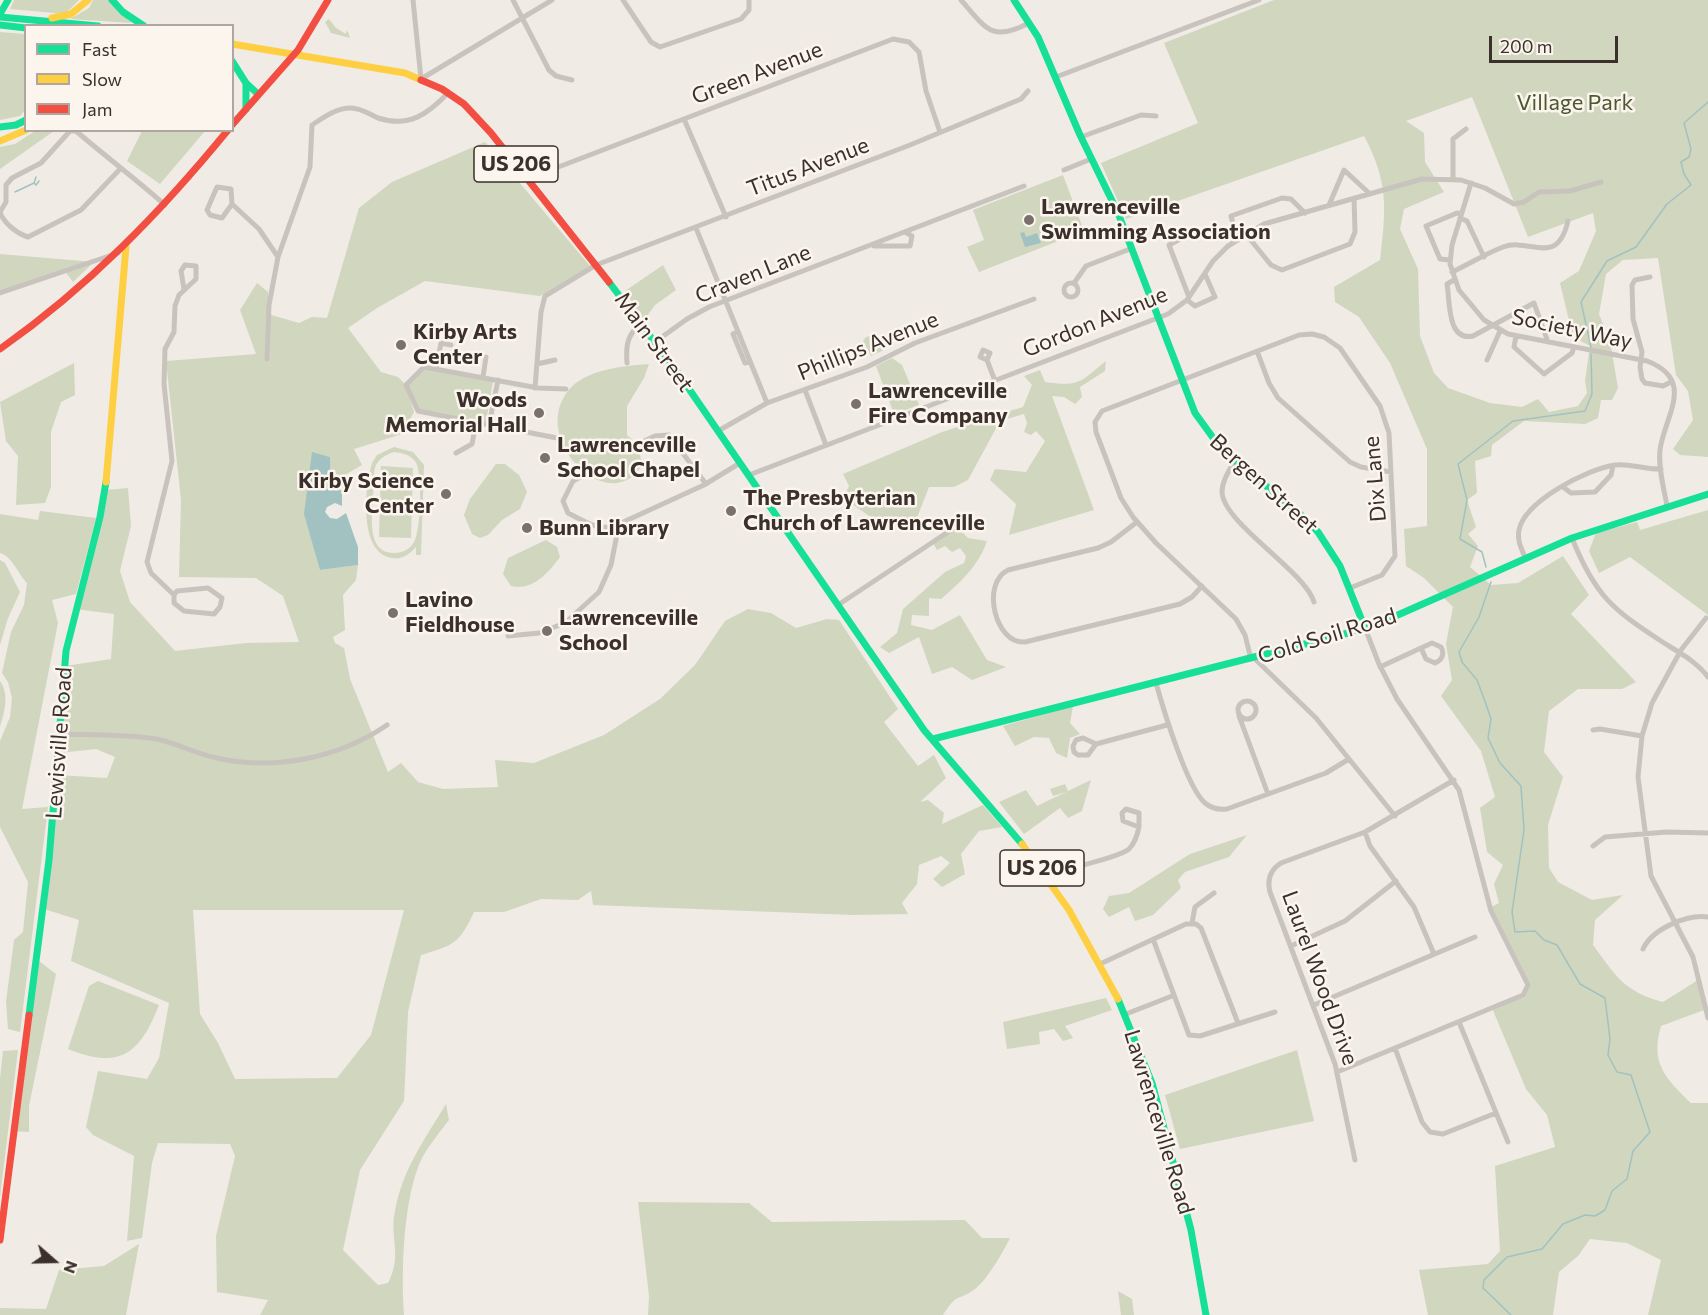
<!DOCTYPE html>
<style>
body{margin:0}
#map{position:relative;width:1708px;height:1315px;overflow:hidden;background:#f0ebe5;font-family:Commissioner,sans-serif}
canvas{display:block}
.legend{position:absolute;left:24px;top:24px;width:210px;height:108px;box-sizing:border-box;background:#fbf5ee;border:2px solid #aea6a0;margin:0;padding:8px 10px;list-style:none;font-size:18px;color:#3b302b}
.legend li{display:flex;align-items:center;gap:12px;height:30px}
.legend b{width:30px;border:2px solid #aea6a0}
.north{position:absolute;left:24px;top:1231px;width:60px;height:60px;-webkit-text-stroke:4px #fbf5ee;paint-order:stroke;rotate:110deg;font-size:16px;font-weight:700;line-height:24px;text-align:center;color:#3b302b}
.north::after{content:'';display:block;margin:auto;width:21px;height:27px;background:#3b302b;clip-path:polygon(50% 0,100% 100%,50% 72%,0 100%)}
.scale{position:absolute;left:1489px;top:36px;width:129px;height:27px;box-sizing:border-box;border:3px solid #3b302b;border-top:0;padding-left:8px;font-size:18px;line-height:21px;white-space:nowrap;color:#3b302b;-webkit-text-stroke:4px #fbf5ee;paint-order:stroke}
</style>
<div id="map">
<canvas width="1708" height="1315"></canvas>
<ul class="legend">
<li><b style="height:8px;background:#16e098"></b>Fast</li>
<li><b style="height:8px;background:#ffcf43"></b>Slow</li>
<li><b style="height:8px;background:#f24e42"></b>Jam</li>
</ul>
<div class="north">N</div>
<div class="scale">200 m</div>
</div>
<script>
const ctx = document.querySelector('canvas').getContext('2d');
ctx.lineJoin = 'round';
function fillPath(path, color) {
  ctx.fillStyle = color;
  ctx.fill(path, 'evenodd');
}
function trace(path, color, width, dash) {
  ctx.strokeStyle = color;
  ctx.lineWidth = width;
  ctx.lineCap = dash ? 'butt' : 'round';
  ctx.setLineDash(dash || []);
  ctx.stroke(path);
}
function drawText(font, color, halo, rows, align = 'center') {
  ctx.font = font + ' Commissioner,sans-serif';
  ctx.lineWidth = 5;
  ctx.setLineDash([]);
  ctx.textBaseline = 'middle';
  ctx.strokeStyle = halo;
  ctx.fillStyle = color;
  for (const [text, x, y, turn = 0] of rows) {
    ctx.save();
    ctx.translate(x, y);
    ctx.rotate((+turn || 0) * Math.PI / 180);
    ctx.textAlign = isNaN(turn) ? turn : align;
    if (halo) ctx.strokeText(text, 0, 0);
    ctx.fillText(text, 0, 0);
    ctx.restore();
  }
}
const green = new Path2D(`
 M14,0h65l-14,14 -55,-5z
 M93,0h16l23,23 -62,-4 19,-11z
 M1274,0h434v457l-28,-2 -7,-6 20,-29 -5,-29 -12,-16 -18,-117 -35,2 -17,14 -7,40 11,27 8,47 -6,12h-11l-3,18 -13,6 -61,-3 -32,24 -1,11 -16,5 2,32 -10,7 9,27 -8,7 10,12 -8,21 21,18 27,-2 45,-27 26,39 -18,19 65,68 -14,7h-44l-29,22 -5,41 19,25 -15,48 1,43 9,14 34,18 31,-5 -28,25 -2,25c24,32 30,46 70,57l35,-22 6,30 -43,16c-11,37 4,52 30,77h17v212h-60l13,-55 -34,-17 -37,-4 -12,17 -19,16 -6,43h-125l-9,-45 69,-6 12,-13 -5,-85 60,-19 -8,-32 -21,-26 -34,-81 34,-14 4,-9 -39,-78 8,-4 -5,-19 9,-19 -16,-13 -7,-44 15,-11 -14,-46 -40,-55 11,-16 -6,-36 7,-37 -29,-29 -18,-12 -2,-37 23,-3v-77l-37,-86 -31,-46 -24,-15 -1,-15 46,-27c6,-51 9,-77 -16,-124l-238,83 -25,-56 97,-40 -34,-80zM1472,97l56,140 65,-24 3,18 -17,40 -19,12 13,54 17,9 -5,35 2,12 -9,13 -29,6 -11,-13 -16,8 -32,-4 -42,-15 -14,-15 -14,-37 -2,-67 -18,-40 4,-20 40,-17 -19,-30 -1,-29 -18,-12z
 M329,19l7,9 10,6v-3l2,1 2,6 -19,-5 -6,-11z
 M0,32l25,2 1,75 -6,7 -20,4z
 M35,131h19l-54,38v-22l15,-3z
 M142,131v-1l63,1 -45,53 -33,-23z
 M485,142l105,124 -50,30 -115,-15 -48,27 -29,20 33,44 17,5 8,8 8,27 -12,22 -48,15 8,16 -31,18 -1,-26 -18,-4 8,117 38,-5 -2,15 -13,15 2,35 -12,7 2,6 9,5 6,31 38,93 13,-9 17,19 25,7 55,-2 -3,-27 39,3 70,-28 56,-36 35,-34 30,-44 23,-12 23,4 25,15 31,-9 12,1 59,89 -14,13 34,44 16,-11 12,23 -26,24 8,-2 16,13 -2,11 41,-19 19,22 -23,4 -18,23 4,20 -23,13 -9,-8 17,-16 -9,-7 -22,9 -2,19 -15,19 6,11 -55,1 -260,-10 -2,-14 -13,9 -37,-1 -37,13h-30c-15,32 -20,33 -53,43l-13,57 -4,89 -44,69 -17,80 35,35 10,-2c15,-28 1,-45 7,-72 7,-41 30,-72 51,-107l3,16c-9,12 -20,25 -27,38 -19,39 -21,114 -18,157h-144l8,-15 -51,-8 -1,-56 19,-80 -5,-12 -72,-1 -6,20 -10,75 -15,3 7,-85 -41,-21 -7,-8 12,-56 49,8 12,-21 10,-55 -98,-42 8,-41 -35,-11 13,-134 50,3 8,-21 -19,-8 -37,4 6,-87 46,-7 3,-45 -39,-5 31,-119 22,-2 3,38 -11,45 10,31 45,49 71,-8 53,-1 -16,-46 -27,-18 -77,-1 2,-77 -15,-139 90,-7 -16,-44 17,-27 11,9v22l31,9 13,-6 15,1 32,-110 33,-26zM193,910h211l-33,125 -34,43 -102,1 -17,-36 -18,-29z
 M1063,175l21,56 -105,41 -12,-25 17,-7 -11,-30z
 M0,254l94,8 -21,20 -9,-12 -64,23z
 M663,265l13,25 -21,15 -11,15 -19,-29z
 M874,335l10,15 -13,6 -8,-15 3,-4z
 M892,358l10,7 17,40 -25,9 -18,-48z
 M1106,361l-1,10 -25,16 2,10 -7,7 -11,-7 -12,-1 42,114 -85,25 7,-31 -26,-24 5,-11 31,3 19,-31 -9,-10 -5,4 -7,-3 3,-9 -3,-9 -24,7 -32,59 -14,7h-25l-18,46 -7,-11 -14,8 -47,-32 6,-12 -6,-12 99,-42 81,-25 9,-22 -8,-9 16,-6 5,12c35,5 35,0 61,-21z
 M74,363l1,32 -14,7 -10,30v55l-6,16 -29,2 2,-49 -12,-15 -6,-39z
 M649,364l-5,14 -17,28v29l11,10 4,20c-32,54 -113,-25 -74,-74 17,-22 56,-25 81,-27z
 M425,369l68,12 -7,41 -67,-13 -11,-23z
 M394,447l19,5 11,13 -3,90h-5v-8c-6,7 -15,13 -24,11 -34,-5 -27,-72 -20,-95l5,-8zM394,452c8,1 15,2 21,9 8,9 6,70 -1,81 -4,7 -11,11 -19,11 -29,1 -23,-37 -22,-56 1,-10 -1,-23 3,-32 4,-7 11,-11 18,-13z
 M496,464h9l14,11 8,17 -7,17 -18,11 -14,15 -8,3 -8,-4 -8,-19 6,-16z
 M381,466l32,2 -2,70 -32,-1z
 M1708,510v105l-78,-58 -31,16 -10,-22 7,-18 41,-11 3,8z
 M40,511l56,7 -20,76 -24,6 6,23 -36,186 26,-2 -28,225 -12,-3 -2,-27 8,-62 9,-8 5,-50 -28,-55v-86l10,-24 2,-19 -4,-16 -6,-9 9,-41 13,-27 3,-22c-9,-9 -15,-27 -27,-30v-39l38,6z
 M957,527l11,11 19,3c-8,24 -27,42 -46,58l-12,-1v18l-17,-1 -1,10 21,5 28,-15 27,45 19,7 -34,13 -20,-13 -20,7 -13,-37 -30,16 -9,-6 17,-14 6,-24 42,-37 19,-9 2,-7 -6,-8 -8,4 -7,-6 -8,4 -4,-7z
 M546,540l11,7 3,10c-12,16 -27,34 -49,29l-8,-12 5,-16z
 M0,560l5,3 15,29 -12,26 -8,27z
 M0,681c10,14 4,32 0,46z
 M1073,706l-3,17 10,11 -10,4 -3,20 -11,-5 -7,-15 -15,-1 -19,9 -12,-20z
 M1091,780l-9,31 -14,7 -8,-10 -36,26 -25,-32 27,-12 11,16 29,-14 -13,4 -3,-7 15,-5 3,7z
 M1247,835l-18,22 -44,15 -7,8 3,8 -28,27 -18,6 -6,-14 -20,10 -6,-8 6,-13 20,-3 61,-39z
 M39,961l17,13 -27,132v26l-16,-1z
 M98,981l61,24c-19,49 -39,65 -91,44l21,-63z
 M1106,998l6,12 -47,16 8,12 -10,3 -9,-12 -15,3 1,12 -33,5 -4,-27z
 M18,1050l-18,147v-118l3,-28z
 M1297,1050l17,71 -134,28 -15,-54z
 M638,1202l111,1 23,19 193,-2 17,18h28c-7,14 -23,42 -35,51 -18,13 -18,3 -32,26h-295l1,-19z
 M139,1244l-13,71h-126v-7l46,1 13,-39 45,-4z
 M1118,1291l14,8 2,16h-13z`);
const water = new Path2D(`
 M1024,232l2,5 11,-4 4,10 -16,4 -5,-14z
 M312,452l18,5 1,26 11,8v15l-7,-3 -8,4 -2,5 5,6 7,1 9,-6 12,34v18l-38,5 -16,-56z`);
const stream = new Path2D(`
 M34,183l2,2 3,-4
 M15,192l19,-9 2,-6
 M1591,347l-10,-45 26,-41 29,-14 31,-43 24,-19 -7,-11 -3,-12 8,-5 2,-8 -7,-26 24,-21
 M1486,567l-4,-15 -22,-13 7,-39 -9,-36 55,-43 72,-10 7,-17 -1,-40
 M1491,582l-12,35 -20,35 3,10 15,18 9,24 5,15 -3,19 12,25 21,23 3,44 -12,82 3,20 20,-1 9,9 13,5 23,39 25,14 5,41 -2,16 9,17 14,3 19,57 -17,19 -6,28 -15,12 -7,19 -10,6 -10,-1 -22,9 -21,25 -35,8 -23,23 -1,8 28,27`);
const street = new Path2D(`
 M413,0l8,79 131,-79
 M513,0l36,70 7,6 16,4
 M623,0l28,42 9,5 81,-28 8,-9v-10
 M961,0c25,28 30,43 68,23
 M1056,77l203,-77
 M684,119l42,98
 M1081,137l60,-22 15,1
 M121,168l-40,42 -53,27c-10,-3 -25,-14 -28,-25l6,-10v-17l6,-7 29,-15 29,-32h6c29,25 60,48 89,74
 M1064,170l27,-11
 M527,179l366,-140 16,3 10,10 7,39 14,41
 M1453,179v-40l13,-10
 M1471,183l-19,62 -2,19 9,26 25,30 24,14 139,27c50,19 17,56 13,89 -2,18 4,39 7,56
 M232,204l-10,14 -12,-3 -3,-5 10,-23 14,2 1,15 27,25 19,28
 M1329,205l15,-35 26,24
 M1460,218l7,3 17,36
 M696,228l71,175
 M1245,233l26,32 11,5 68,-26 5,-12 -1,-34
 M1186,236l-17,9 20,52
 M1237,238l-6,-22 51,-18 9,1 14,14
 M874,246h36l2,-10 -7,-4
 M1450,260l-10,-1 -14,-33 31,-13 4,1
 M1452,272c17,-8 33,-18 51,-25 27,-10 54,21 65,-26
 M1650,277l-15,3 -3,5 1,34 9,33 -2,15 2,12 3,4 18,3 8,-4
 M1454,280l-7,4c3,17 0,58 26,52l61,-33 14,39
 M1064 290a7 7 0 1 1 14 0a7 7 0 1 1-14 0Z
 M1074,283l12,-17 44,-17
 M0,293l118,-40
 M1187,300l8,6 20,-9 -10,-23
 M737,332l-4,2 12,29 5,-1
 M1516,336l-2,11 30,27 28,-21 2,-6
 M655,342l32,-23 22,-12 315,-121
 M1257,351l12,32 9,15 72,64 11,5 30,5
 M267,359l2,-54 9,-48 32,-90 2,-42c12,-8 24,-17 39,-17 10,0 18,6 27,10 31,10 50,-4 70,-25
 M987,360l-7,-3 3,-7 7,3 -3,7 8,21
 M1487,360l13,-29
 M627,363c-1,-15 -1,-29 14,-38
 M537,364l18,-4
 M436,369l5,-26 10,2
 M483,377l3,-20
 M535,388l6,-76 4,-16 51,-31 314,-120 111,-46 7,-8
 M805,390l21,55
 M489,425l9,-45
 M718,431l49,-28 100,-36 48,-24 119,-44
 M557,438l-139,-27 -12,-26 18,-18 114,21 28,1
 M640,443l15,-7 14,-1 37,49
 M456,453l16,-9 4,-21
 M1234,462c-5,9 -12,19 -12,30 1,31 83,79 92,110
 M584,475l-11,6 -10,20 5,12c18,9 32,20 51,11
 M749,475l419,-161 19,-14 26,-39 15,-15 36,-22 158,-45 39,1 24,8 29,16 10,-2 15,-10 31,-1 31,-9
 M1563,487l8,6 24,-1 16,-17 2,-9
 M1137,522l-26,20 -13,6 -90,22c-28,14 -12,75 17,72l155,-38 12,-7 10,-11
 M1572,538c23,58 41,72 92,105 16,10 33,19 44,34
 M1525,557c-4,-9 -8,-17 -6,-27 6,-29 68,-61 96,-65 14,-2 31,5 46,4
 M174,595l3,-4 31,-3 14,10 -2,9 -6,7 -30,-3 -10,-8v-8l-23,-22 -4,-11 25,-101 -8,-77 1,-35 9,-17 1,-26 4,-11 17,-16v-13l-11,-1 -4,6 3,18
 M838,605l113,-75
 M1706,618l-25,32 -29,53 -10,33 -4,41 13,99 42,81 15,61
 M508,636l31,-3 26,-10 34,-31 12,-27 8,-41 85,-39 36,-22
 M1432,643l9,4c4,7 1,13 -6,16l-9,-4 -5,-11z
 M1254,658l62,60 79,98
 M1251,659l-6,-24 -9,-16 -80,-76 -23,-26 -12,-19 -25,-66 -1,-10 7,-11 197,-76 13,-1 12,3 16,11 40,58 9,27 6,123 -13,19 -32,13
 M1380,667l41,-19
 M1156,683c7,25 31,105 49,120 7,6 14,7 22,6l99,-36 23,-14
 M1238 710a9 9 0 1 1 18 0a9 9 0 1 1-18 0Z
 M1239,716l29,78
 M1593,730l7,-1 42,7
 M60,734c32,1 64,0 96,5 21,4 40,15 61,19 57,13 122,0 170,-33
 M1096,744l-8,11h-10l-4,-3 -1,-6 3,-6 7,-2 13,6 71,-19
 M1126,809l13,4v14l-16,-6 -1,-8z
 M1365,832l5,14 44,61 20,47
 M1593,846l12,-9 62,-5 41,1
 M1047,876c19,-8 72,-18 82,-27 6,-6 8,-13 10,-22
 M1192,923l3,-16 19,-14
 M1153,939l36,96 11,1 75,-24
 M1291,946l54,-25 51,-40
 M1643,949c9,-20 44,-35 65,-32
 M1100,964l86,-40h10l5,4 37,95
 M1314,1005l161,-68
 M1126,1014l46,-18
 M1459,1022l49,120
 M1395,1048l27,74 8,10 13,2 53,-21
 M1337,1072l186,-77 5,-10 -37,-74 -32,-121 -62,-91 -18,-35 -14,-36
 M1355,1160l-20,-96 -65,-172c-3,-12 0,-22 11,-29l84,-31 89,-52`);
const fast = new Path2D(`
 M112,0l11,12 21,14
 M1014,0l24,37 42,98 38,78 77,200 27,37 76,62 20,20 22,34 25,62
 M0,14l8,-14
 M0,17l98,9
 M0,25l26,3
 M232,61l14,22 12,11
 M246,83v26
 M0,127l16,-2 10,-5
 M609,282l69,91 246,357 98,114
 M933,739l415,-106 43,-15 181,-80 136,-44
 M1118,999l34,84 39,147 15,85
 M29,1015l20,-155 17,-209 34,-134 6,-35`);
const slow = new Path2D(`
 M52,18l19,-4 17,-14
 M232,44l173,29 16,7
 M0,141l26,-11
 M106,482l20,-235
 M1022,844l47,66 49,89`);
const jam = new Path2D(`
 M421,80l21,9 22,15 27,29 118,149
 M232,125l66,-75 30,-50
 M0,349c88,-62 160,-136 228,-219
 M0,1240l29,-225`);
const markers = [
 [1029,220,6,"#7a716c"],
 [401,345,6,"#7a716c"],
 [856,404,6,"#7a716c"],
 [539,413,6,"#7a716c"],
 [545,458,6,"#7a716c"],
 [446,494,6,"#7a716c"],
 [731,511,6,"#7a716c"],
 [527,528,6,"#7a716c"],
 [393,613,6,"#7a716c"],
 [547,631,6,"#7a716c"]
];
const shields = [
 [516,164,84],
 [1042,868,84]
];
const shieldNames = [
 ["US 206",516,164],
 ["US 206",1042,868]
];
const streetNames = [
 ["Green Avenue",757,73,-21],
 ["Titus Avenue",808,167,-21],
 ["Craven Lane",753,274,-22],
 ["Gordon Avenue",1095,322,-22],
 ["Society Way",1572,329,12],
 ["Main Street",654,342,54],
 ["Phillips Avenue",868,346,-22],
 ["Dix Lane",1375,479,-95],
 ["Bergen Street",1264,484,42],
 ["Cold Soil Road",1327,636,-17],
 ["Lewisville Road",59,743,-86],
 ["Laurel Wood Drive",1320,978,70],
 ["Lawrenceville Road",1159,1122,73]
];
const parkNames = [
 ["Village Park",1575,103]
];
const poiNames = [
 ["Lawrenceville",1041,207],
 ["Swimming Association",1041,232],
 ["Kirby Arts",413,332],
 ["Center",413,357],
 ["Lawrenceville",868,391],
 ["Fire Company",868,416],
 ["Woods",527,400,"right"],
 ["Memorial Hall",527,425,"right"],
 ["Lawrenceville",557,445],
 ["School Chapel",557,470],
 ["Kirby Science",434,481,"right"],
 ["Center",434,506,"right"],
 ["The Presbyterian",743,498],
 ["Church of Lawrenceville",743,523],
 ["Bunn Library",539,528],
 ["Lavino",405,600],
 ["Fieldhouse",405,625],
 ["Lawrenceville",559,618],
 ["School",559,643]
];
fillPath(green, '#d1d6bf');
fillPath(water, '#a1c2c1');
trace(stream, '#a1c2c1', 1.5);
trace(street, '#c9c3be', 5);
trace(fast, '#16e098', 7);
trace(slow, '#ffcf43', 7);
trace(jam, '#f24e42', 7);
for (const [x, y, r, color] of markers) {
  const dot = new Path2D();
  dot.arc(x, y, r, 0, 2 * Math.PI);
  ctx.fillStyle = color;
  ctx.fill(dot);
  trace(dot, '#fbf5ee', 2);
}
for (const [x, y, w] of shields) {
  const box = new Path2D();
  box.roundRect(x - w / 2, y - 18, w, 36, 4.5);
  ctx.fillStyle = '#fbf5ee';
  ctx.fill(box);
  trace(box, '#3b302b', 1.5);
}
drawText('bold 21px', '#3b302b', null, shieldNames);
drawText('22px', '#3b302b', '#fbf5ee', streetNames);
drawText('22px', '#4a5a2e', '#fbf5ee', parkNames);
drawText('bold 22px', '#3b302b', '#fbf5ee', poiNames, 'left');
</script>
